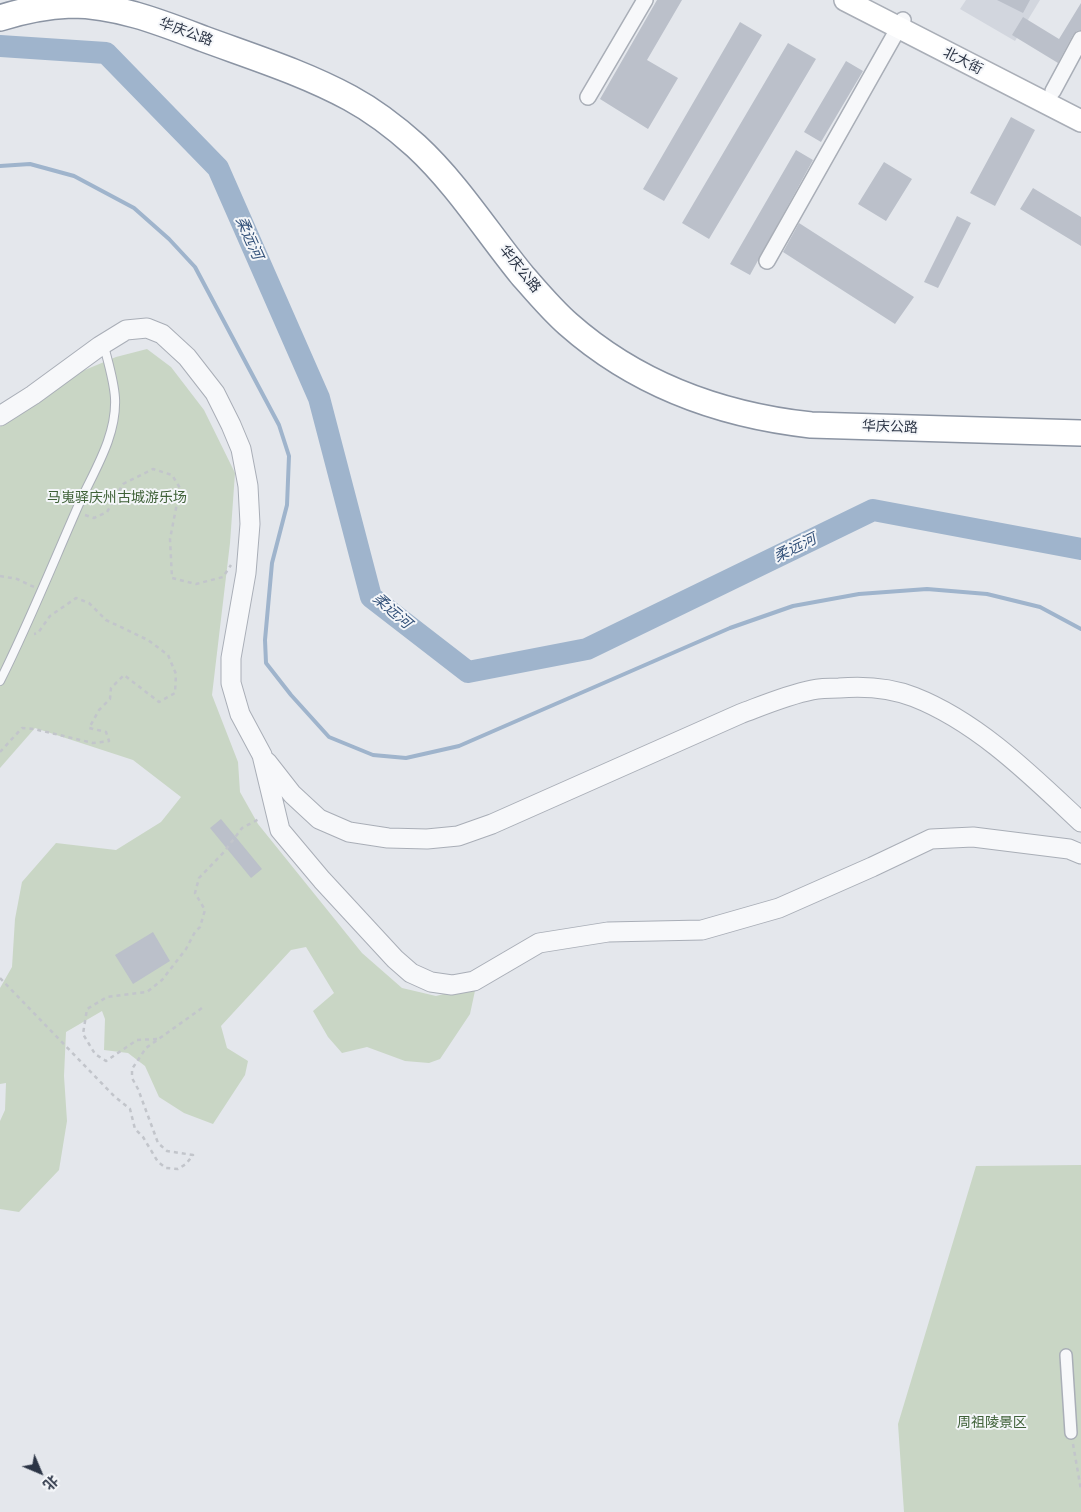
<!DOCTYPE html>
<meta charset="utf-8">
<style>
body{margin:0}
#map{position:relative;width:1081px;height:1512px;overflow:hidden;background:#e4e7ec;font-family:Mulish,"Noto Sans SC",sans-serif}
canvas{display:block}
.north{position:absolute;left:15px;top:1447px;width:50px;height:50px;-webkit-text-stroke:4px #f4f6f9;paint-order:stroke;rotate:135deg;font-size:14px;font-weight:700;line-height:20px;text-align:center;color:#2b3445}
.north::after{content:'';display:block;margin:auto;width:18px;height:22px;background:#2b3445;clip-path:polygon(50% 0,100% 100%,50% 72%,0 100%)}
</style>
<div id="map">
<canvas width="1081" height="1512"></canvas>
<div class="north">北</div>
</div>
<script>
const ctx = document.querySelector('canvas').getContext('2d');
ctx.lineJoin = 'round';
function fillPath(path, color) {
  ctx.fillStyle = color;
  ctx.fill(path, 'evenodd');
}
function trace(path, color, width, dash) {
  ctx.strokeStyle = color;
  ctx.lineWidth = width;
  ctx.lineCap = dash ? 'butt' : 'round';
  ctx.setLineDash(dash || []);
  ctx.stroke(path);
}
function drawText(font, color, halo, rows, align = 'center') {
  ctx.font = font + ' Mulish,"Noto Sans SC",sans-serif';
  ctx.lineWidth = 4;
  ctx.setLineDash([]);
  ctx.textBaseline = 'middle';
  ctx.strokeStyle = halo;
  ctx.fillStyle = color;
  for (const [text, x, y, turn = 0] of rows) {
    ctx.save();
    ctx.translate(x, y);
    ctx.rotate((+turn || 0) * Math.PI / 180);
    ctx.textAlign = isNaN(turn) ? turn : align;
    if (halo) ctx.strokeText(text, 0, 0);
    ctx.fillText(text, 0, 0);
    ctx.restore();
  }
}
const built = new Path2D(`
 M966,0h74l-25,41 -55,-32z`);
const green = new Path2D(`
 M147,349l24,18 33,43 31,63 -5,70 -18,152 26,67 2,30 18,32 104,129 40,35 34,8 40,-10 -6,28 -30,45 -11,4 -24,-2 -38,-14 -25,6 -14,-16 -15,-26 21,-18 -28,-46 -15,3 -70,76 6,22 21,13 -3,14 -32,49 -29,-11 -25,-16 -14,-31 -17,-13 -24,-3 1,-31 -3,-8 -36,21 -2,44 3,45 -8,49 -40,42 -19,-3v-88l5,-11 1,-27 -6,1v-96l12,-21 3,-48 7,-37 34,-39 60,7 45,-28 20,-25 -48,-37 -98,-32 -35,40v-341l80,-55 36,-15z
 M1081,1165v347h-177l-6,-88 78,-258z`);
const stream = new Path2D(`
 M0,166l30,-2 44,12 60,32 35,31 26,28 84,158 10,31 -2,49 -15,58 -7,77 1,23 25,32 38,42 44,18 33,3 53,-12 271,-118 63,-22 66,-12 68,-5 60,5 53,13 41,22`);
const river = new Path2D(`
 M0,46l106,7 112,115 101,230 52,199 97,75 119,-23 286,-139 208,39`);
const building = new Path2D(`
 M657,0h25l-35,60 31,18 -30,51 -48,-30z
 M997,0h33l-7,13z
 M1081,3v27l-4,1 -4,4 -15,28 -46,-28 11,-18 36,22z
 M740,22l22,13 -98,166 -21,-12z
 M788,43l28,16 -107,180 -27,-16z
 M846,61l17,10 -42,71 -17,-10z
 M1011,117l24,13 -40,76 -25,-13z
 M796,150l17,10 -63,115 -20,-11z
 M884,162l28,17 -26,42 -28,-17z
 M1033,188l48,29v29l-61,-37z
 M957,216l14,7 -33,65 -14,-6z
 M799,223l115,74 -19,27 -112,-72z
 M221,819l41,50 -11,9 -41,-50z
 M153,932l17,29 -37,23 -18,-29z`);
const path = new Path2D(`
 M85,515l9,3 13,-6 16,-28 30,-15 19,6 8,13 -10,51 2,39 24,6 27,-7 8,-12
 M0,576l17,3 17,8
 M0,752l22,-24 12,1 59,14 16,-2 -3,-9 -17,-4 10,-18 11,-11 1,-11 13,-13 35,27 16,-9 1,-19 -8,-19 -20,-15 -42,-20 -17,-17 -13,-5 -26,18 -12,17 -4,1
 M0,978l114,118 16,13 5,20 8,8 15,25 8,6 12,1 8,-5 7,-9 -26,-4 -9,-8 -20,-54 -6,-11v-9l14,-21 56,-40
 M157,1039l-20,1 -31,21 -11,-7 -12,-20 4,-25 20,-12 40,-5 15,-12 24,-31 9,-17 5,-5 5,-17 -10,-17 4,-15 25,-26 18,-24 19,-10
 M1073,1444l8,46`);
const service = new Path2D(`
 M0,681c29,-58 53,-118 79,-177 15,-33 38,-68 36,-106 -1,-17 -7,-36 -11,-52`);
const pedestrian = new Path2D(`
 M1066,1355l5,78`);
const minor = new Path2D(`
 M1053,91l28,-52
 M588,97l57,-97
 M767,261l136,-241`);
const tertiary = new Path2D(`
 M0,416l33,-21 67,-49 26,-16 21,-2 15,6 25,23 28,36 16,32 10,24 7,37 2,38 -4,49 -15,85v25l9,31 22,41 18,75 42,50 73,79 16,14 20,9 21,3 22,-4 65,-38 69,-11 94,-2 77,-22 93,-41 59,-28 42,-2 96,12 12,5
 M267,762l25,32 27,25 30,13 39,6 39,1 31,-3 34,-12 248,-110c24,-9 47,-19 72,-24 9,-2 18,-2 27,-2 24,-2 52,0 75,9 64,25 118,79 167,125`);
const secondary = new Path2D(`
 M845,0l236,121`);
const trunk = new Path2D(`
 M0,18c22,-7 47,-12 71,-13 46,0 91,18 133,34 49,18 100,34 146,59 24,13 46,30 66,48 41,38 71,86 106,129 15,17 29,34 46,49 69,61 152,91 243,101l270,8`);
const streetNames = [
 ["华庆公路",186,32,20],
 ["北大街",963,61,27],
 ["华庆公路",520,269,51],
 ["华庆公路",890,427,2]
];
const parkNames = [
 ["马嵬驿庆州古城游乐场",117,498],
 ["周祖陵景区",992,1423]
];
const waterNames = [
 ["柔远河",249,238,66],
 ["柔远河",795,548,-26],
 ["柔远河",392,611,41]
];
fillPath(built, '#d2d6de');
fillPath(green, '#c9d6c5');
trace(stream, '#9fb4cc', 4);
trace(river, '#9fb4cc', 22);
fillPath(building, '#bbc0ca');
trace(service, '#a9aeb7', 10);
trace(pedestrian, '#a9aeb7', 14);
trace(minor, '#a9aeb7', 18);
trace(tertiary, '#a9aeb7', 21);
trace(secondary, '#a9aeb7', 24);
trace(trunk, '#8b94a3', 28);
trace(path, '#c2c5cb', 2.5, [4, 4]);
trace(service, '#f7f8fa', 8);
trace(pedestrian, '#f7f8fa', 11);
trace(minor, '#f7f8fa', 15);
trace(tertiary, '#f7f8fa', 19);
trace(secondary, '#fff', 21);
trace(trunk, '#fff', 25);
drawText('14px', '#2b3445', '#f4f6f9', streetNames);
drawText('14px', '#3f6138', '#f4f6f9', parkNames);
drawText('italic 15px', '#34527a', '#f4f6f9', waterNames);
</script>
